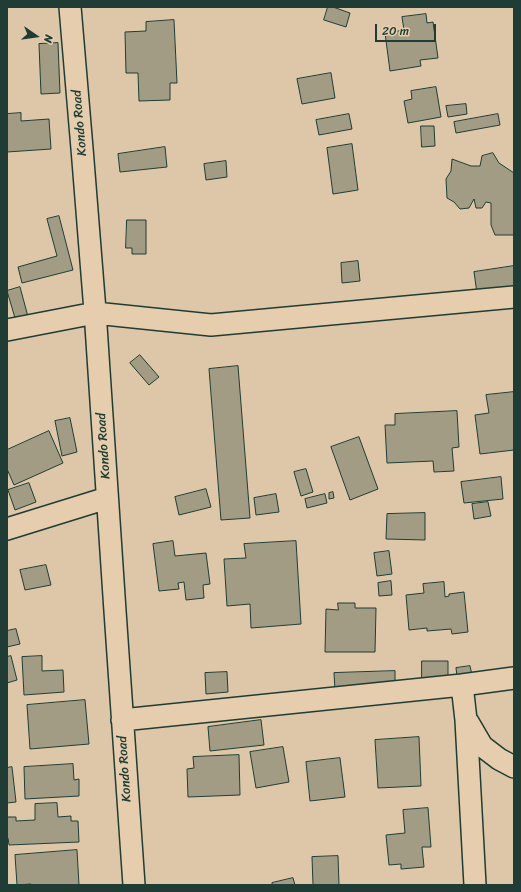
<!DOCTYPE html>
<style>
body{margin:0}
#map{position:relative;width:521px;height:892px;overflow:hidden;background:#ddc7a8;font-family:Sriracha,sans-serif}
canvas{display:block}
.frame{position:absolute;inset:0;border:8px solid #1f3d34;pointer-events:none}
.north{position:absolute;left:16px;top:16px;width:40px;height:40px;-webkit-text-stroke:3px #e5cdad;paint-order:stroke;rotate:103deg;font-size:11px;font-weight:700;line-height:16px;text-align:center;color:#1f3d34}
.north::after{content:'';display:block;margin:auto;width:14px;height:18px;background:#1f3d34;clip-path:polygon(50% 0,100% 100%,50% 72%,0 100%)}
.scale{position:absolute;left:375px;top:24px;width:61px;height:18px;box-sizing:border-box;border:2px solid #1f3d34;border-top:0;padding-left:5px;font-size:12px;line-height:14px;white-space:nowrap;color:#1f3d34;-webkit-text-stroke:3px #e5cdad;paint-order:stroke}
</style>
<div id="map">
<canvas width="521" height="892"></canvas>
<div class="frame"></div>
<div class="north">N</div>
<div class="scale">20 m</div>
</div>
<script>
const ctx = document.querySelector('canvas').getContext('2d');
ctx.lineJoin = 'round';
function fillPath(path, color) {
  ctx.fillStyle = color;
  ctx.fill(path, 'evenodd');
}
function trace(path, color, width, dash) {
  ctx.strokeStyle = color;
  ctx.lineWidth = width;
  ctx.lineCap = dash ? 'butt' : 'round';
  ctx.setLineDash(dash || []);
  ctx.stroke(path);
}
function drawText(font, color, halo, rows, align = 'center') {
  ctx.font = font + ' Sriracha,sans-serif';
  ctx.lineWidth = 4;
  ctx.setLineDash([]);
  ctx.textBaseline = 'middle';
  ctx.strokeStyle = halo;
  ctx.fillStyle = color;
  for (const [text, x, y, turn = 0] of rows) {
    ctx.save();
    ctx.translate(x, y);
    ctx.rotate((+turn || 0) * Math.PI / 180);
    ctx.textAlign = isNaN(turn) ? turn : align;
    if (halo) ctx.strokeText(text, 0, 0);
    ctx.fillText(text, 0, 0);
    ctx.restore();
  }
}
const building = new Path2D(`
 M328,7h5l17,6 -4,14 -22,-7z
 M426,14l1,9 6,-1 5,36 -18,2 1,6 -31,5 -5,-38 19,-3 -2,-13z
 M174,20l3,63h-7v17l-31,1 -1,-28h-12l-1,-41 21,-1v-9z
 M58,43l2,50 -19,1 -2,-50z
 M331,73l4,25 -33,6 -5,-25z
 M436,87l5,30 -33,6 -4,-22 8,-2 -1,-8z
 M466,104l1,10 -19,3 -2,-11z
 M21,113v8l28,-2 2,30 -44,3v-38z
 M349,114l3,15 -33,6 -3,-15z
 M498,114l2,11 -44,8 -2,-11z
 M421,126h13l1,20 -13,1z
 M352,144l6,46 -25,4 -6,-46z
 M165,147l2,20 -47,5 -2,-18z
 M493,153l6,10 15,10v62h-19l-4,-10v-22l-5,-1 -4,6h-6l-2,-9 -5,9 -9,1 -6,-7 -7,-4 -1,-19 5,-8 1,-12 19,7h9l2,-10z
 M226,161l1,16 -21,3 -2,-16z
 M59,216l14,54 -51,13 -4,-16 39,-11 -10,-37z
 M127,220h19v34h-14v-6h-6z
 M358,261l2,20 -18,2 -1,-20z
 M514,266v21l-37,6 -3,-21z
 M20,287l10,37 -12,4 -11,-37z
 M140,355l19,22 -10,8 -19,-22z
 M238,366l12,152 -29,2 -12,-151z
 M514,392v58l-34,4 -5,-39 14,-2 -3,-18z
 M457,411l2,36 -7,1 2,23 -20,1 -1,-11 -46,2 -2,-38h10v-11z
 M70,418l7,34 -15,4 -7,-35z
 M49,431l14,32 -49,22 -7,-16v-19z
 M359,437l19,52 -28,11 -19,-53z
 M306,469l7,23 -12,4 -7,-24z
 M501,477l2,22 -39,4 -3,-21z
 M29,483l7,19 -21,8 -7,-20z
 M206,489l5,18 -32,8 -4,-18z
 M333,492l1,6 -5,1v-6z
 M276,494l3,18 -23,3 -2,-17z
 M325,494l2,9 -20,5 -2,-9z
 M488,502l3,14 -17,3 -2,-15z
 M425,513v27l-39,-1 1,-25z
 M173,541l2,15 31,-3 4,31 -7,1 1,13 -18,2 -2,-18 -6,1 1,6 -20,2 -6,-47z
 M296,541l5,83 -50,4 -1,-24 -23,2 -3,-47 22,-1 -2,-14z
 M389,551l3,23 -15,2 -3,-23z
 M46,565l5,20 -26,5 -5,-20z
 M391,581l1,14 -13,1 -1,-13z
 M444,582l1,15 4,-1v-2l15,-2 4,40 -16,2 -1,-5 -24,2v-3l-18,2 -3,-35 18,-2 -1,-9z
 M338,603h17v5h21l-1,44h-50l1,-43 12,1z
 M16,629l4,15 -13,3v-16z
 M11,656l6,24 -10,3v-26z
 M42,656v15l21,-1 1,22 -40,3 -2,-38z
 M422,661h26v17h-26z
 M470,666l2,9 -15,1 -1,-8z
 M395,671v16l-60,3 -1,-17z
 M227,672l1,20 -22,2 -1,-21z
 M85,700l4,44 -59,5 -3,-44z
 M261,720l3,25 -54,6 -2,-24z
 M419,737l2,49 -43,2 -3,-48z
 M283,747l6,35 -33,6 -6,-36z
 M239,755l1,40 -52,2 -1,-28 7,-1 -1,-11z
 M340,758l5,39 -35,4 -4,-39z
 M73,764l1,16 5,-1v17l-54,3 -1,-32z
 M12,767l4,35 -9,1v-35z
 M57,803l1,14 13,-1v5h7l1,21 -70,3 -1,-7h-1v-21h9v4l19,-1v-16z
 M428,808l3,39h-9l2,20 -23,2v-5l-12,1 -3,-30 19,-2 -2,-23z
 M77,850l2,35h-48v-1l-14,1 -2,-30z
 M338,856l1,29h-26l-1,-28z
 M293,878l2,7h-23v-2z`);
const street = new Path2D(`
 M70,7c9,101 17,203 25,304 13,191 25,383 39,574
 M7,330l88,-17 116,12 303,-28
 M7,529l100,-31
 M462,685l4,35 9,165
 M122,720l340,-35 52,-7
 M468,722l14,24 17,13 15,8`);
const streetNames = [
 ["Kondo Road",80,123,-95],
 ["Kondo Road",104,446,-94],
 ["Kondo Road",125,769,-94]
];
fillPath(building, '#a29c84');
trace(building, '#1f3d34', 1);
trace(street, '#1f3d34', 24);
trace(street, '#e5cdad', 21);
drawText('13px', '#1f3d34', '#e5cdad', streetNames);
</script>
